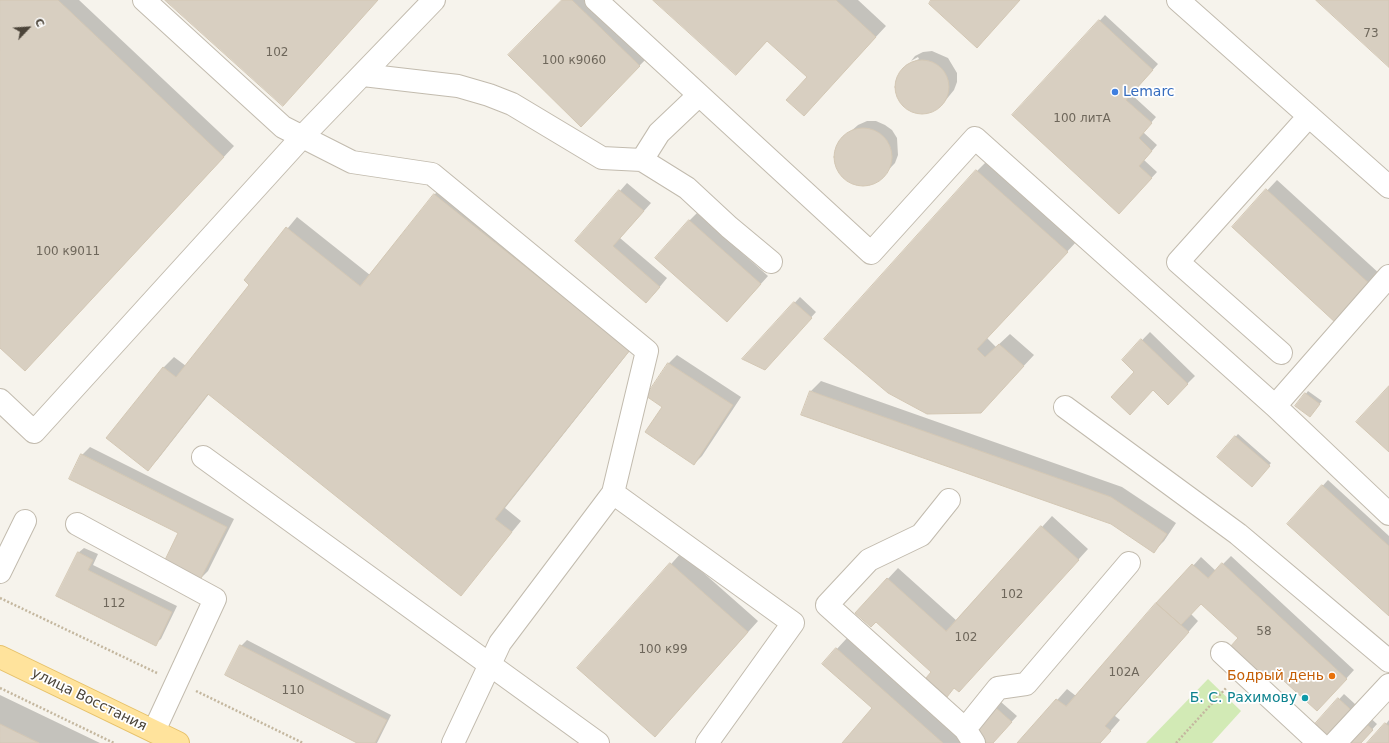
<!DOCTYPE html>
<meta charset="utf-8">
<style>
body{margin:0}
#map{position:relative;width:1389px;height:743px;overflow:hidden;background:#f6f3ec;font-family:"DejaVu Sans",sans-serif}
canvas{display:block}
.north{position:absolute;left:8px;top:8px;width:40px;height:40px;-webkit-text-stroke:3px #fff;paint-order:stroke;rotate:65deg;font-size:11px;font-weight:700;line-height:16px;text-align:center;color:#4b4439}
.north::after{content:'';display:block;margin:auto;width:14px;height:18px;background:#4b4439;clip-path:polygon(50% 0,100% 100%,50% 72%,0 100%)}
</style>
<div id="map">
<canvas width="1389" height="743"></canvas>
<div class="north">С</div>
</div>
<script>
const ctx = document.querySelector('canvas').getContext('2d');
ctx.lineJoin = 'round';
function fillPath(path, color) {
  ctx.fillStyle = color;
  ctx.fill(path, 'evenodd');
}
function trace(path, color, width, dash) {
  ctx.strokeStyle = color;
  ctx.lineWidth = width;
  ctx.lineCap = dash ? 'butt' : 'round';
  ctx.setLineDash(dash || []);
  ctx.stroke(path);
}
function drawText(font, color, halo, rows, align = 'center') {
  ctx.font = font + ' "DejaVu Sans",sans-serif';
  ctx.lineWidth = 3.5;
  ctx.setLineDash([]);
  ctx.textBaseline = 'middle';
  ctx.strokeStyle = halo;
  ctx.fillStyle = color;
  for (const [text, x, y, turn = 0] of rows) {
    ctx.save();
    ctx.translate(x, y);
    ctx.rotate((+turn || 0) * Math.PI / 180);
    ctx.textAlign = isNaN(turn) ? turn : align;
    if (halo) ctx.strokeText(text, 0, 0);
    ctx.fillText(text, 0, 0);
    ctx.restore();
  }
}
const green = new Path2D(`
 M1208,679l33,32 -29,32h-66z`);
const shadow = new Path2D(`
 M0,0h79l155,146 -199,214 -35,-14z
 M563,0h30l57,55 -69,70z
 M655,0h203l28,26 -82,89 4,-38 -40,-37 -32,34z
 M1105,15l53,49 -27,30 25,23 -13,15 14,13 -13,15 13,12 -33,36 -111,-93z
 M932,51l16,7 9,15v9l-3,8 -13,16 -8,5 -8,2 -17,-4 -6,-5 -7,-16 1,-9 10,-14 13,-6 -1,-2 -7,4 4,-5 8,-4z
 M867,121h9l9,4 7,5 5,8 1,17 -3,8 -15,16 -7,4 -18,1 -14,-10 -6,-17 2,-10 5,-8 16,-14z
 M987,161l90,80 -90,97 9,9 14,-13 24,21 -43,46 -63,12 49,-242z
 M1277,180l104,95 -44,47 -104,-95z
 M627,183l24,20 -31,35 47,40 -13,16 -78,-53z
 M445,184l194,155 -134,169 16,13 -60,73 -252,-200 -51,65 -10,10 -40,-31 56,-71 10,-10 12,9 64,-82 -5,-4 52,-63 73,58 65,-81z
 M697,213l71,63 -33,37 -46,-92z
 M800,297l16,15 -46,51 -26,-5z
 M1150,332l45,44 -27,27 -45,-43z
 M677,355l64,42 -39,59 -8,8 -31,-58 -16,-10 22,-33z
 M821,381l301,106 54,36 -12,18 -10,10 -42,-28 -301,-132z
 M1308,391l14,10 -10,12 -15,-7z
 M1238,434l33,29 -17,20 -36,-26z
 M90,447l144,72 -26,52 -8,8 -20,-46 -98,-78z
 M1328,480l61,56v79l-101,-91z
 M1052,516l36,33 -119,131 -37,-8 -56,-51 -20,-8 42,-45 59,53z
 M84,548l14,6 -5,11 84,41 -16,33 -6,5 -98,-48 21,-43z
 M681,553l77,68 -103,115 -77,-68z
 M1231,556l123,114 -29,32 -86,-64 -38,-35 -10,11 7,7 -83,95 5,4 -20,23h-81l48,-54 9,7 125,-139 15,14z
 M847,638l118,105h-122l31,-35 -50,-45z
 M247,640l144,75 -14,28h-18l-118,-97z
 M1344,694l33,30 -17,19 -45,-18z
 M0,695l100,48h-100z
 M1001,702l16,14 -25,27h-4l8,-36z
 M1389,720v23h-21l18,-19z`);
const building = new Path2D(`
 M0,0h58l166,157 -199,214 -25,-23z
 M165,0h213l-95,106z
 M562,0h10l68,66 -59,61 -73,-72z
 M653,0h183l40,37 -72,79 -18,-16 21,-23 -40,-36 -31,34z
 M931,0h89l-43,48 -48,-44z
 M1316,0h73v67z
 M1099,20l54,50 -27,30 26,23 -13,15 13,13 -13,15 13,12 -33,36 -107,-99z
 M895 87a27 27 0 1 1 54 0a27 27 0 1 1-54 0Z
 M834 157a29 29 0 1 1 58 0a29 29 0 1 1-58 0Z
 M976,170l92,82 -91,97 8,8 14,-13 25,22 -43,47 -54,1 -39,-21 -64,-54z
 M1266,189l106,97 -35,38 -105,-97z
 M619,190l25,21 -31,35 47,41 -14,16 -71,-62z
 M434,194l196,156 -135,169 17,13 -51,64 -253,-202 -60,77 -42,-33 57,-71 13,10 73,-92 -5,-5 42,-53 74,59z
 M689,220l72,64 -34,38 -72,-64z
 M794,302l18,16 -47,52 -23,-11z
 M1141,339l47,45 -20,21 -15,-15 -23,25 -19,-18 23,-25 -12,-12z
 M668,363l65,42 -39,60 -49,-33 17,-25 -16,-11z
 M1389,386v66l-33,-30z
 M810,391l301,106 56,37 -13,19 -43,-29 -310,-109z
 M1305,393l15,11 -10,13 -15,-11z
 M1235,436l35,30 -18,21 -35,-30z
 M81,454l146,73 -27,53 -36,-18 14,-29 -109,-54z
 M1322,485l67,61v70l-102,-92z
 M1041,526l38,34 -120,132 -5,-4 -7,9 -21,-19 5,-6 -55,-50 -5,5 -16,-14 32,-35 59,53z
 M78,552l15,8 -5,10 84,42 -16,34 -100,-50z
 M670,563l78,69 -93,105 -78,-69z
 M1222,563l125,116 -30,32 -44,-40 -8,8 -35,-32 8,-9 -37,-34 -20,21 -25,-22 36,-39 16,14z
 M1156,603l33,29 -84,94 6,5 -11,12h-83l39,-44 10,7z
 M240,645l147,75 -12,23h-18l-132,-68z
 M836,648l107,95h-101l30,-35 -50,-44z
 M1338,698l35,32 -12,13h-27l-20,-18z
 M995,707l17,15 -19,21h-6l-14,-12z
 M1385,723l4,3v17h-22z
 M0,724l39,19h-39z`);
const path = new Path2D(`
 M0,598l157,75
 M0,688l114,55
 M196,691l107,52
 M1176,743l51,-56`);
const minor = new Path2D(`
 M144,0l139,127 69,35 80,12 215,177 -34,142
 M596,0l275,253 104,-115 300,268 114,108
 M1178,0l211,187
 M363,75l95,11 31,9 23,9 90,54 40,2 45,28 42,39 42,35
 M642,160l17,-27 40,-38
 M1281,353l-103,-91 131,-146
 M0,400l34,32 268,-295 132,-137
 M1275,406l114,-130
 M1065,407l173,127 151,127
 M203,457l395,286
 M949,500l-28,35 -52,25 -42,45 138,124 9,14
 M77,524l138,75 -61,132
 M0,572l25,-51
 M1222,653l97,90
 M965,729l33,-41 28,-4 103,-121
 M453,743l47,-100 113,-150 180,130 -86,120
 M1335,743l54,-58`);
const major = new Path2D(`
 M0,657l178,86`);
const markers = [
 [1115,92,4,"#3f7fe0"],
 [1332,676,4,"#e8710a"],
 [1305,698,4,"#0f9aa8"]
];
const numberNames = [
 ["73",1371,34],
 ["102",277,53],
 ["100 к9060",574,61],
 ["100 литА",1082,119],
 ["100 к9011",68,252],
 ["102",1012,595],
 ["112",114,604],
 ["58",1264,632],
 ["102",966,638],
 ["100 к99",663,650],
 ["102А",1124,673],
 ["110",293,691]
];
const shopNames = [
 ["Lemarc",1123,92]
];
const foodNames = [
 ["Бодрый день",1324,676]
];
const cultureNames = [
 ["Б. С. Рахимову",1297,698]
];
const streetNames = [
 ["улица Восстания",89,700,26]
];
fillPath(green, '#d2eab5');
fillPath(shadow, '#0003');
fillPath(building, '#d8cfc1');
trace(building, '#d3c7b4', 1);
trace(minor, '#c2bbae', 24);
trace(major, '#e6c16a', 24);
trace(path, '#c4b79f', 2.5, [2, 2]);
trace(minor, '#fff', 22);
trace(major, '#ffe39c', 22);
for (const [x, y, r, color] of markers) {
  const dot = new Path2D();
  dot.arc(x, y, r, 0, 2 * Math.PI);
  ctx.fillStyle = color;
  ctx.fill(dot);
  trace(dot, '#fff', 1.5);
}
drawText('12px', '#6e675b', null, numberNames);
drawText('14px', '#366cbe', '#fff', shopNames, 'left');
drawText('14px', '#c56008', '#fff', foodNames, 'right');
drawText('14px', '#0d838f', '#fff', cultureNames, 'right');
drawText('14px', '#4b4439', '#fff', streetNames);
</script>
